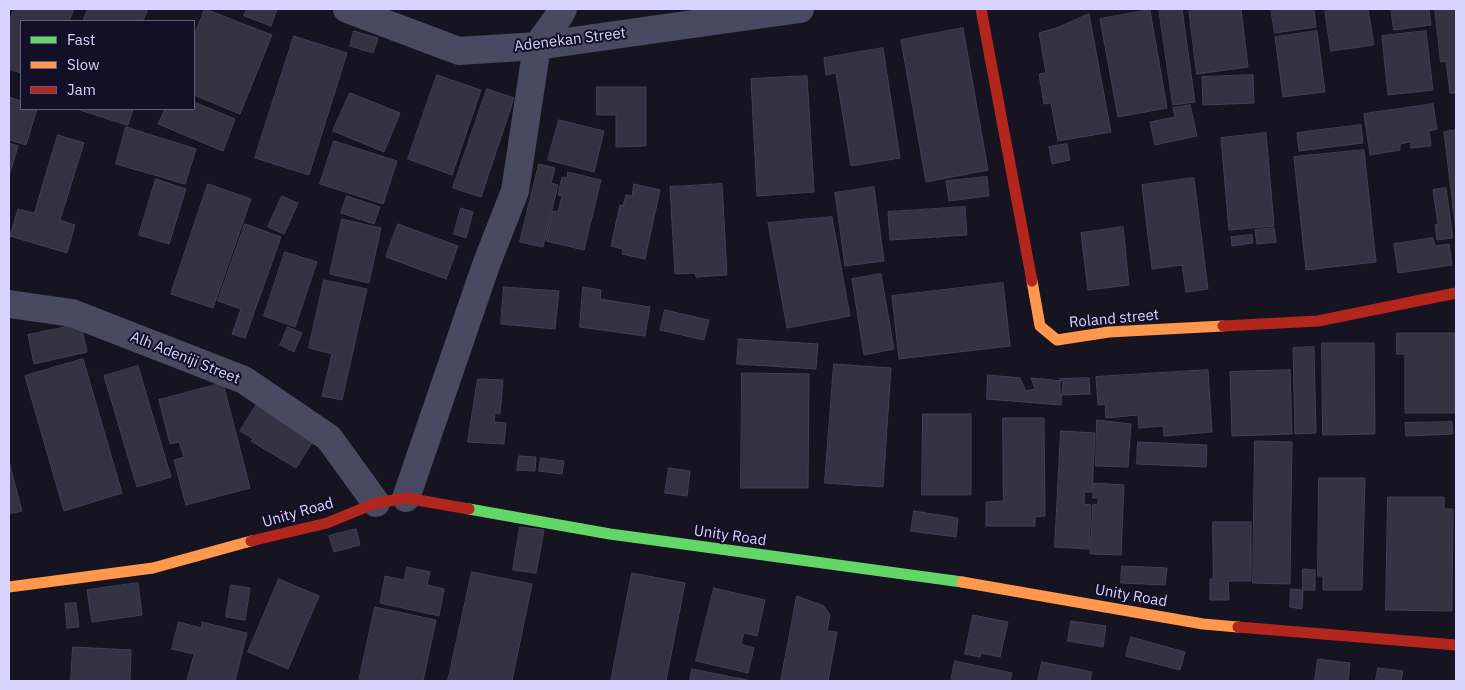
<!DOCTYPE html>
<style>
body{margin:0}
#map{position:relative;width:1465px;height:690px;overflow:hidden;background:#161421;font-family:"IBM Plex Sans",sans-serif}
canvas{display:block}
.frame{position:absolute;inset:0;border:10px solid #d9d4ff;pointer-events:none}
.legend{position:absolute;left:20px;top:20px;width:175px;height:90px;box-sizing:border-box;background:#130f26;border:1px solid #625e7d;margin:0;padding:6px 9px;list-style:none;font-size:15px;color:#d9d4ff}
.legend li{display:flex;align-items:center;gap:10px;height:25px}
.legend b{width:25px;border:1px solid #625e7d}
</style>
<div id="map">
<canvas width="1465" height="690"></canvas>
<div class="frame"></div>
<ul class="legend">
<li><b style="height:6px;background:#63d668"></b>Fast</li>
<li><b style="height:6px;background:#ff974d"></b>Slow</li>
<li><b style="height:6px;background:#b3261e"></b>Jam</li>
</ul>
</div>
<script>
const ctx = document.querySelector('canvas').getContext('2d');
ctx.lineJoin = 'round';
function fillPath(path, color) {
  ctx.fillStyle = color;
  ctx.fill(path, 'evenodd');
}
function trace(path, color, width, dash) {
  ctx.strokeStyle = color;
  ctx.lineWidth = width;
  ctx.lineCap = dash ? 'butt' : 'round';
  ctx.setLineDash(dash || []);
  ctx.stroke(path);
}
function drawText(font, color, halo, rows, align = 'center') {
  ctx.font = font + ' "IBM Plex Sans",sans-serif';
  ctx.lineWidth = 4;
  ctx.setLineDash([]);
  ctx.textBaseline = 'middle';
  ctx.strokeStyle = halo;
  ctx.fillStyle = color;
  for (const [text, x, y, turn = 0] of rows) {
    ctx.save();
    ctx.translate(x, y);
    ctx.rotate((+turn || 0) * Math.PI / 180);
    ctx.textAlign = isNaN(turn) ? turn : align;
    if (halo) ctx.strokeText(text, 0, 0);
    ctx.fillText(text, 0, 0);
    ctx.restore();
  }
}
const building = new Path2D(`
 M14,9h60l-5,12h-48v52l-12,-4v-45z
 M88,9h60l-5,12h-60z
 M205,9l67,26 -32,79 -46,-19v-59z
 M247,9h30l-6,17 -27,-10z
 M1159,9h23l13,93 -22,3z
 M1189,9h52l7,58 -51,7z
 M1271,9h43l2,18 -41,6z
 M1325,9h43l6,36 -43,6z
 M1391,9h38l2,16 -37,5z
 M1435,9h21v84h-6l-4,-32 -5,1z
 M1150,10l17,98 -49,9 -18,-98z
 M1089,14l22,118 -53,9 -7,-38 -7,1 -5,-30 7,-1 -7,-40 20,-6z
 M963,28l25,142 -62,12 -25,-142z
 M354,31l24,7 -5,15 -23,-7z
 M1317,31l8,61 -42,5 -8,-60z
 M1426,31l7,59 -45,5 -6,-59z
 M294,36l53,17 -38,122 -54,-17z
 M883,48l17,110 -49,8 -15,-93 -10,2 -2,-17z
 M437,75l44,15 -29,85 -44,-16z
 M1253,75l1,28 -51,2 -1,-28z
 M807,76l7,116 -57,4 -6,-117z
 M597,87h49v59l-30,1v-32h-19z
 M487,89l27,9 -33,99 -28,-9z
 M350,93l50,20 -16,39 -51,-21z
 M9,97l12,4v8h16l-11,36 -17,-5z
 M194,102l41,17 -12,32 -65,-27 7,-15h29z
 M1433,104l4,25 -8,2 2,15 -20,2 -1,-6 -10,2v6l-30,5 -6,-41z
 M1190,105l7,31 -42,9 -5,-23 25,-5 -2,-9z
 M77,109h56l-5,16z
 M559,120l45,11 -10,41 -46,-12z
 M1361,125l2,18 -64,8 -2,-18z
 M126,127l70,22 -11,35 -69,-20z
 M1456,130v103l-12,-101z
 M1266,133l8,93 -45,4 -8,-92z
 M58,135l26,8 -24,77 15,5 -8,28 -57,-17 8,-27 16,4z
 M334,141l63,20 -14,43 -63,-20z
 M9,143l9,3 -9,30z
 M1067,144l3,16 -18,4 -3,-17z
 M1364,150l12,112 -70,8 -12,-113z
 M539,164l16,4 -4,15 7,2 -15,62 -23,-5z
 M568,172l33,8 -17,70 -38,-9 7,-30 5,1 4,-16 -4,-1 4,-18 5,1z
 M987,177l2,19 -40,5 -3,-20z
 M1194,178l14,111 -22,3 -4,-27 -30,4 -10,-84z
 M156,179l30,10 -17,55 -30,-9z
 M208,184l43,15 -38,109 -42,-14z
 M634,184l26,6 -15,69 -23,-5 1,-5 -12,-3 9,-41 3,1 3,-11 6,1z
 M722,184l5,91 -31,2 -1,-4 -20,1 -5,-87z
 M874,187l10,74 -39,5 -10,-73z
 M1446,188l7,50 -16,2 -2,-15 3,-1 -5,-34z
 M282,196l16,7 -14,31 -16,-7z
 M347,196l33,11 -6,17 -33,-11z
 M965,207l2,28 -77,5 -2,-28z
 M461,208l12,4 -7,26 -12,-4z
 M832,217l18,99 -63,12 -19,-105z
 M342,219l39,9 -12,55 -39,-9z
 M245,224l36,13 -36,101 -13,-4 9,-25 -23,-8z
 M398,224l60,22 -12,33 -60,-22z
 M1123,227l6,58 -41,5 -7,-57z
 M1274,228l2,14 -19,2 -2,-14z
 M1252,235l1,8 -21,3 -1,-9z
 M1433,238l2,8 14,-2 3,21 -54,8 -4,-29z
 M285,252l32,10 -22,65 -31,-11z
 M881,274l13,75 -30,6 -12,-76z
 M324,280l43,9 -25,111 -20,-4 10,-42 -23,-6z
 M1003,283l7,63 -111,13 -7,-63z
 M504,287l55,4 -4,38 -54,-5z
 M583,287l18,3 -1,9 50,8 -5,29 -65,-9z
 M665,310l44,10 -5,20 -44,-10z
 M81,324l6,28 -53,12 -6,-29z
 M288,327l14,6 -8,19 -14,-7z
 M1397,333h58v80h-50v-59h-8z
 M739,339l79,5 -2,25 -79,-5z
 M1322,343h52l1,91 -52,1z
 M1314,347l2,86 -21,1 -2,-86z
 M83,359l39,134 -58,18 -39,-135z
 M834,364l57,4 -8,119 -58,-4z
 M138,366l33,111 -34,10 -33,-111z
 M1208,370l4,62 -48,4 -1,-10 -24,2 -1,-13 -32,3 -1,-14 -7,1 -2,-28z
 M1290,370l2,64 -60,2 -2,-64z
 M742,373l67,1 -1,114h-67z
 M988,375l32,3 6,13 9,-2 -4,-11 32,3 -2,24 -74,-6z
 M1089,378l1,16 -30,1v-16z
 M478,379l25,1 -3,34 -5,-1 -1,9 12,1 -2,21 -36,-2z
 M223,383l27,105 -64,17 -12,-45 10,-3 -5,-15 -9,2 -11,-44z
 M257,404l58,34 -19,30 -45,-27 2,-2 -13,-8z
 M923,414h48v81h-49z
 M1003,418h41l1,98 -10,1v9h-49v-24l17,-1z
 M1097,420l34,4 -3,43 -32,-1z
 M1452,422l1,12 -47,2 -1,-13z
 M1061,431l34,2 -3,59h-7l-1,12 7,1 -2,44 -34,-2z
 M1255,441l37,1 -2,142 -37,-1z
 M1138,442l69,3 -1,22 -69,-3z
 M519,456l17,1 -1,14 -18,-1z
 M541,458l23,3 -2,13 -23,-3z
 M9,462l13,49 -13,3z
 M669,468l21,3 -3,25 -22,-3z
 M1319,478h46l-3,112h-39v-14h-5z
 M1094,483l30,2 -3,70 -31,-1 3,-50 5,1v-7h-5z
 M1388,497h56v12h9l-1,102 -66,-1z
 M914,511l44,7 -2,19 -45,-6z
 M1213,522h38v59h-23l1,19h-19v-21h3z
 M520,527l24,3 -8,43 -23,-3z
 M356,529l4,16 -26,7 -5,-16z
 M1122,566l45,2 -2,17 -44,-2z
 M407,567l23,5 -3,13 17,4 -5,27 -59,-13 5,-27 19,4z
 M1303,569l12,1v20h-12z
 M472,572l60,12 -20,97h-64z
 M632,573l53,10 -19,98h-55z
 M279,579l40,17 -31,73 -40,-17z
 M138,583l4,32 -50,7 -5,-32z
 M231,585l19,3 -5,32 -19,-3z
 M714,588l51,12 -8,36 -13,-3 -3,11 13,4 -6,25 -52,-12z
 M1291,589l12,1 -1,19 -12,-2z
 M797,596l27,10 6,9 -3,16 10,1 -9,49h-47z
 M76,603l3,24 -12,1 -2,-24z
 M375,607l61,13 -13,61h-64z
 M973,615l35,7 -8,35 -19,-4 -1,4 -15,-3z
 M1071,621l35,5 -3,21 -35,-6z
 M179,622l22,6 1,-6 45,11 -12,48h-48l7,-27 -22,-5z
 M1131,637l54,15 -5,18 -54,-14z
 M73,647l58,3 -1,31h-59z
 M1318,659l32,4 -2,18h-33z
 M955,661l57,12 -2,8h-59z
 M1042,662l50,10 -2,9h-52z
 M1378,668l25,3 -2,10h-25z
 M692,669l60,12h-62z`);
const street = new Path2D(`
 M347,9l112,42 78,-5 263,-37
 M9,304l63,9 172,67 85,58 47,65
 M406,498l80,-233 29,-74 22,-145 22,-30 4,-7`);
const fast = new Path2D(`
 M469,509l141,25 352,48`);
const slow = new Path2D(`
 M1032,281l8,45 17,14 52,-8 114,-6
 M962,582l241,42 35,3
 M9,587l144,-19 98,-27`);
const jam = new Path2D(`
 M981,9l51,272
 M1223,326l95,-5 138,-28
 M251,541l76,-18 49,-20 30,-5 63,11
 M1238,627l218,18`);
const streetNames = [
 ["Adenekan Street",570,40,-7],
 ["Roland street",1114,319,-5],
 ["Alh Adeniji Street",185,358,22],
 ["Unity Road",298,513,-16],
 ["Unity Road",730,536,8],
 ["Unity Road",1131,596,10]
];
fillPath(building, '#343243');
trace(building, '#433f54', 1);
trace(street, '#4a4962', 28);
trace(fast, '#63d668', 11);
trace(slow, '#ff974d', 11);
trace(jam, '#b3261e', 11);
drawText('15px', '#d9d4ff', '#130f26', streetNames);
</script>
